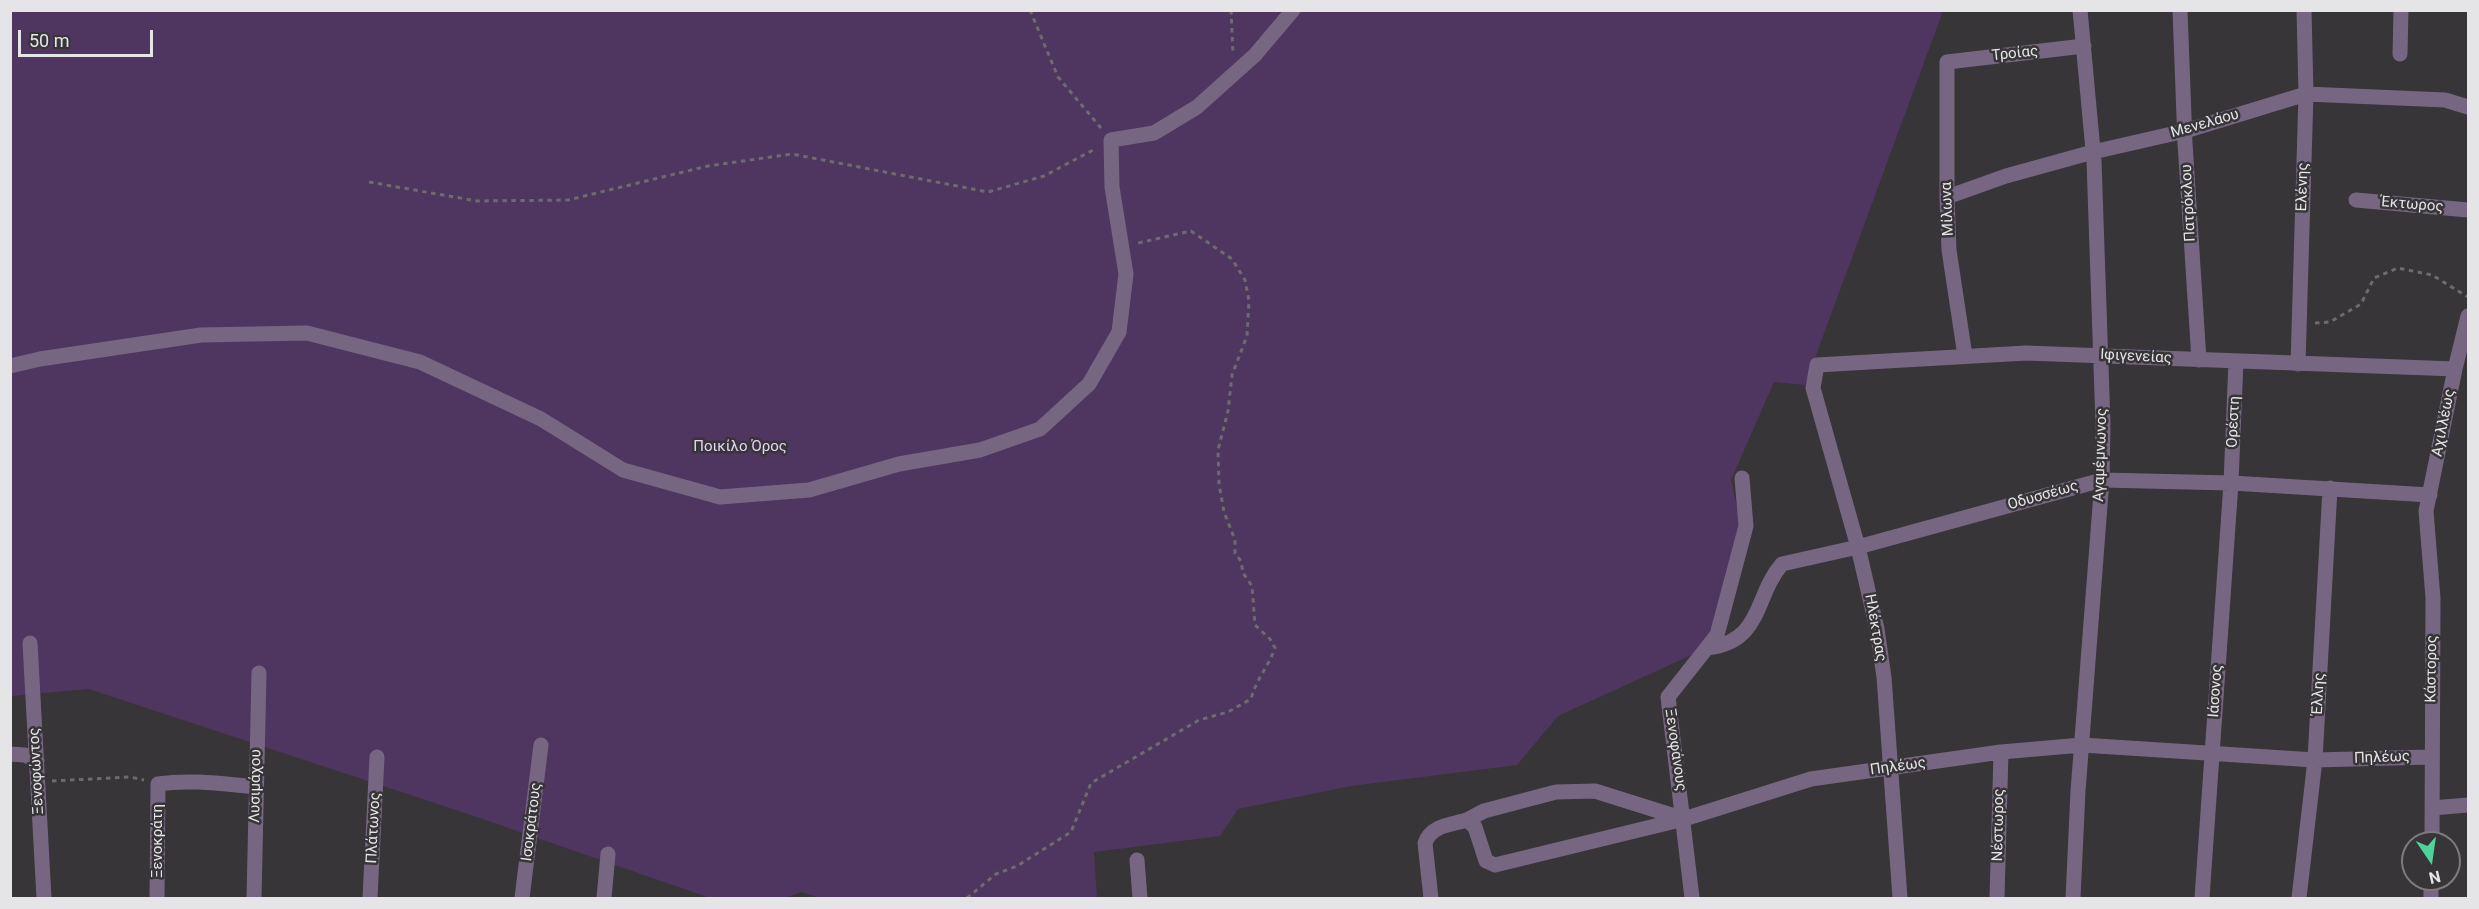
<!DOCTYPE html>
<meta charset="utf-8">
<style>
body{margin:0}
#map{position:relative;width:2479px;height:909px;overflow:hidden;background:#373538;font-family:Roboto,sans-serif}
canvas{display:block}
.frame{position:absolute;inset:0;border:12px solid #e5e4e6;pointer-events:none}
.north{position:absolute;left:2401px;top:831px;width:60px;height:60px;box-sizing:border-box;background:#373538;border:2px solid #7d7b7e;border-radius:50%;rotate:167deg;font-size:16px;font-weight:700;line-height:24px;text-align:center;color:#e5e4e6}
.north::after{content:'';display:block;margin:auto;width:21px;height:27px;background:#4ed39a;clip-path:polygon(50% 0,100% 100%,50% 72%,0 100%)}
.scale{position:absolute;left:18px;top:30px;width:135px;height:27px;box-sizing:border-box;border:3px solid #e5e4e6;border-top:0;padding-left:8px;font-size:18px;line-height:21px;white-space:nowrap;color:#e5e4e6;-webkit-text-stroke:4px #373538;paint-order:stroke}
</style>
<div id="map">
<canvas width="2479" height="909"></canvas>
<div class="frame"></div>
<div class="north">N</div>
<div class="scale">50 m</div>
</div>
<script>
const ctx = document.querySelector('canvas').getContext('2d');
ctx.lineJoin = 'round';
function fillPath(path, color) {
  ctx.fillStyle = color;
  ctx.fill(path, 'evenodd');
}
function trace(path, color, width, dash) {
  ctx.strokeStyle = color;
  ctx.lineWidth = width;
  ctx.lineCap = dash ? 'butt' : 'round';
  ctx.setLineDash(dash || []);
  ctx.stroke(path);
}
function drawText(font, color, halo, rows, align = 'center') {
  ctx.font = font + ' Roboto,sans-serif';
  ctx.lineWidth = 5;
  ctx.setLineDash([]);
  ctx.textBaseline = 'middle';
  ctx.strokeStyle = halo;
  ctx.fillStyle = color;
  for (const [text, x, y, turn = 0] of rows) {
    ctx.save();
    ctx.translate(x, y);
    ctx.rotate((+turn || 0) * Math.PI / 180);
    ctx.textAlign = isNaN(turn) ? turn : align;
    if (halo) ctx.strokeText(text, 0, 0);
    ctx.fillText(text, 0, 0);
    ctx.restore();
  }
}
const green = new Path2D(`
 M11,11h1932l-138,374 -31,-3 -43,98 9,41 -28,112 -14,19 -140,64 -41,49 -166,21 -113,23 -18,27 -126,16 3,46h-277l-19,-6 -16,6h-75l-236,-82 -385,-127 -78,7z`);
const path = new Path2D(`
 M1030,10l28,67 43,51
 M1231,10l2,44
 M369,182l108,19 91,-1 140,-34 84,-12 196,38 56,-16 51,-27
 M2315,323l15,-1 31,-18 13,-26 24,-10 34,7 36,22
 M52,781l78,-4 14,3
 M967,898l29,-24 21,-8 54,-34 20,-49 108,-63 29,-8 23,-13c5,-19 17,-32 24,-51l-5,-9 -15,-14 -3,-39 -9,-13 -2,-12 -6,-8v-13l-11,-28 -5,-28 -1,-34 10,-39 4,-36 15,-39 2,-35 -4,-21 -13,-21 -41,-28 -53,12`);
const minor = new Path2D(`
 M2180,10l5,133 14,217
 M2400,54l1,-44
 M1947,197l59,-21 87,-24 92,-21 121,-37 139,6 23,7
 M2356,200l112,10
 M1965,356l-16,-106 -2,-53v-135l137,-16
 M2298,364l8,-270 -2,-84
 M10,366l30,-7 161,-24 106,-2 113,29 121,57 82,51 97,27 89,-7 90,-26 81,-14 60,-21 49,-45 30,-52 7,-58 -14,-87 -1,-47 43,-7 43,-26 58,-52 38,-45
 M30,643l14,255
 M1707,648c56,-6 47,-52 75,-84l76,-17 244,-67 129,3 199,12
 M10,754l15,1 12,6
 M2432,808l36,-3
 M1467,820l17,-9 72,-19 39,-1 89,28
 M2432,843l1,-245 -7,-87 29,-142 13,-53
 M1137,860l3,38
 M157,898l1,-114c33,-5 65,0 98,3
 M254,898l5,-225
 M370,898l7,-141
 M522,898l19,-153
 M604,898l4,-44
 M1431,898l-6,-55c6,-18 26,-18 42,-23l8,7 11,34 9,4 189,-46 127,-40 190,-27 81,-7 233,15 115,-3
 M1692,898l-24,-201 49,-62 29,-109 -4,-48
 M1900,898l-16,-221 -7,-48 -19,-82 -45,-159 4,-23 209,-12 429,16
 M1997,898l4,-146
 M2073,898l5,-107 24,-311 1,-56 -9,-263 -14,-151
 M2202,898l29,-415 5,-122
 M2299,898l16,-138 15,-272
 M2431,898v-19`);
const streetNames = [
 ["Τροίας",2015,54,-6],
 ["Μενελάου",2205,124,-16],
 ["Ελένης",2303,187,-88],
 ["Πατρόκλου",2189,203,-93],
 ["Έκτωρος",2412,205,5],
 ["Μίλωνα",1948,209,-92],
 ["Ιφιγενείας",2136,357,3],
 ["Ορέστη",2234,422,-87],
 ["Αχιλλέως",2444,423,-79],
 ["Αγαμέμνωνος",2101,455,-88],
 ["Οδυσσέως",2043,496,-16],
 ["Ηλέκτρας",1875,628,80],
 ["Κάστορος",2432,669,-89],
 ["Ιάσονος",2216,691,-86],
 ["Έλλης",2319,694,-87],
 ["Ξενοφάνους",1675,750,82],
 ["Πηλέως",2382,758,-2],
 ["Πηλέως",1898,767,-8],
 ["Ξενοφώντος",37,771,-93],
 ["Λυσιμάχου",256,786,-89],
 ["Ισοκράτους",532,822,-83],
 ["Νέστωρος",1999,825,-89],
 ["Πλάτωνος",374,828,-87],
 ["Ξενοκράτη",158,841,-90]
];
const parkNames = [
 ["Ποικίλο Όρος",740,447]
];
fillPath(green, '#4f3660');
trace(path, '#6c6b6d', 3, [4.5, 4.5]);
trace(minor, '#776682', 15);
drawText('15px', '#e5e4e6', '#373538', streetNames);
drawText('15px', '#e7d2f6', '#373538', parkNames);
</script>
